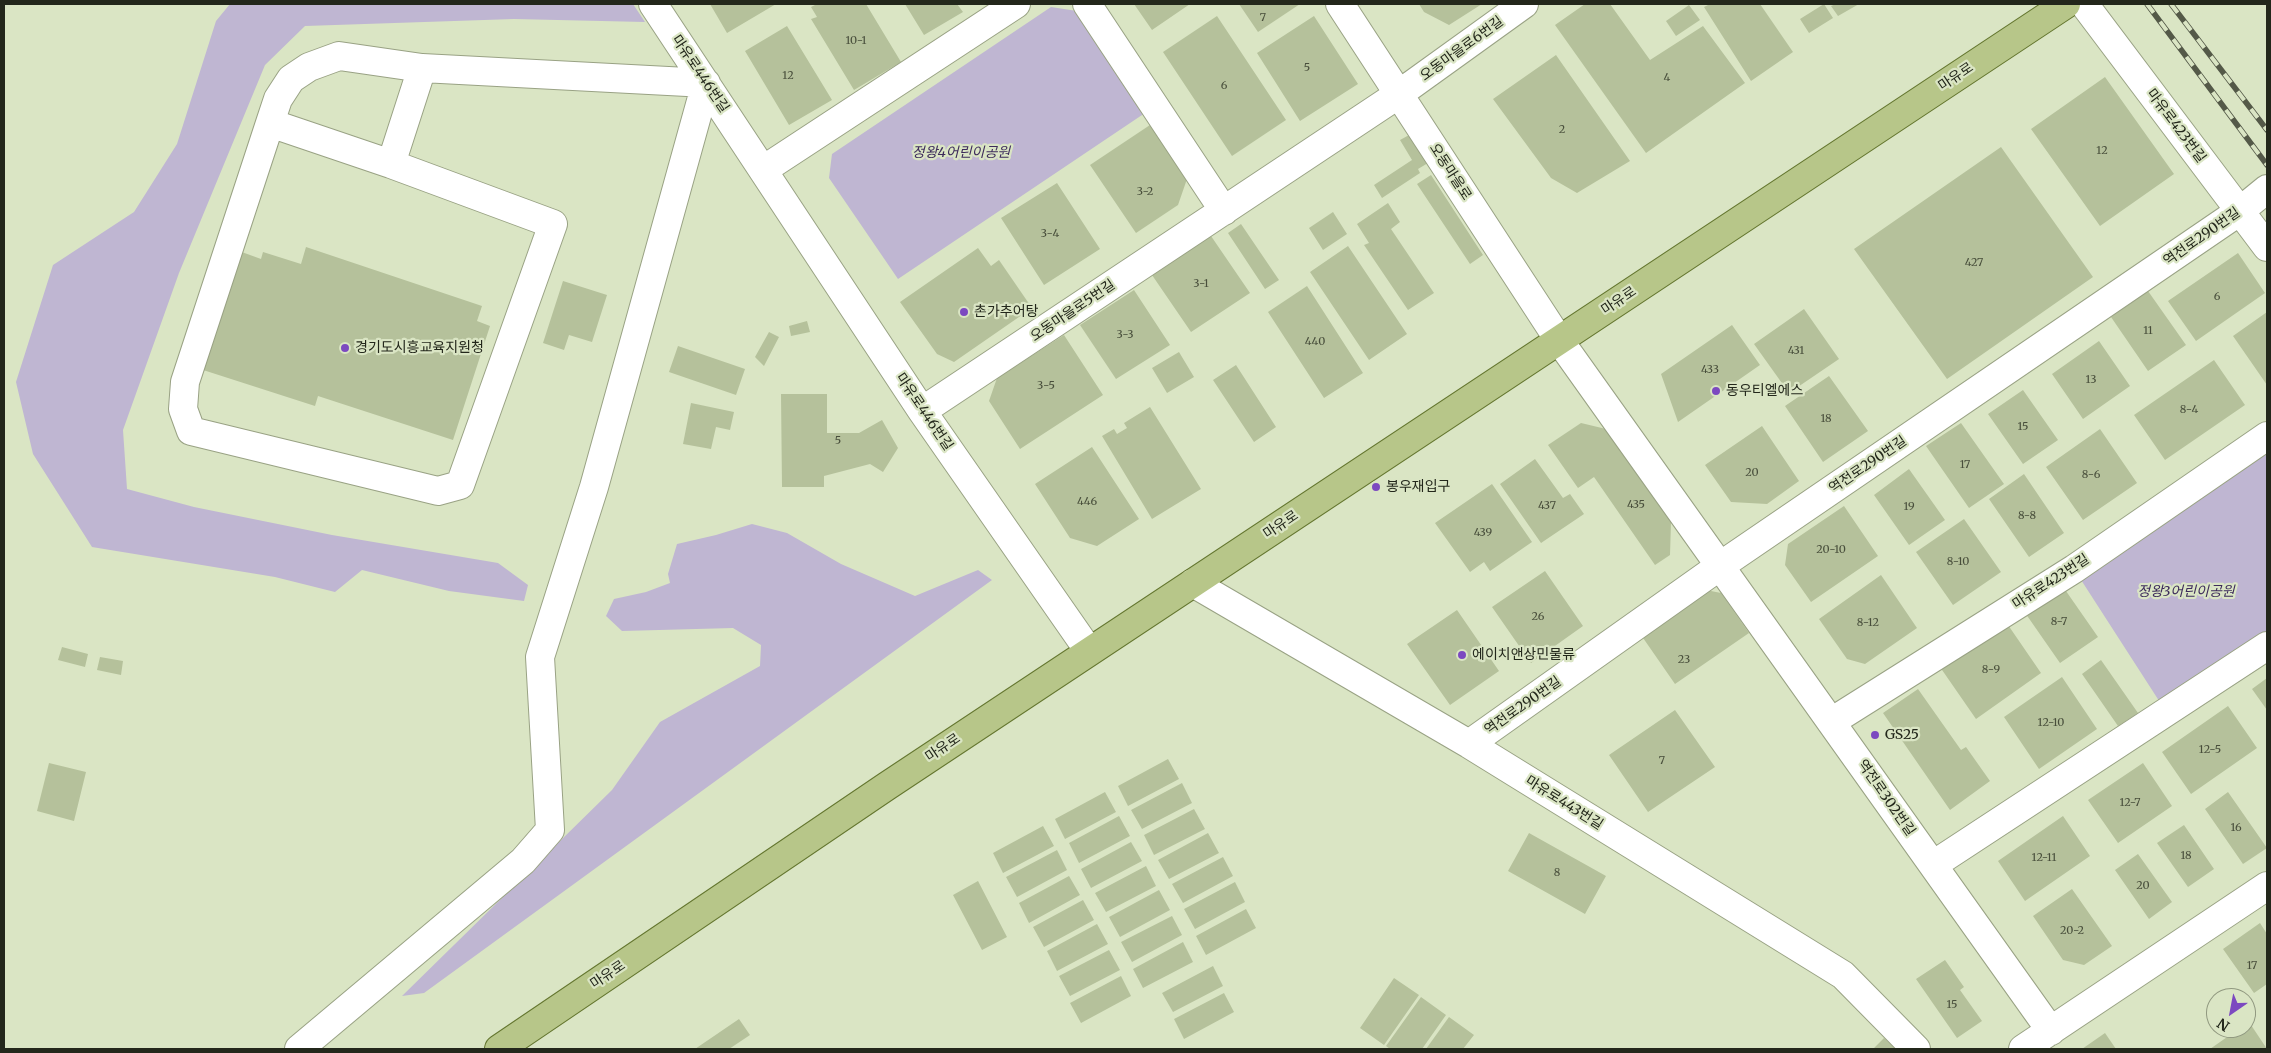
<!DOCTYPE html>
<meta charset="utf-8">
<style>
body{margin:0}
#map{position:relative;width:2271px;height:1053px;overflow:hidden;background:#dae5c4;font-family:Merriweather,serif}
canvas{display:block}
.frame{position:absolute;inset:0;border:5px solid #23271b;pointer-events:none}
.north{position:absolute;left:2206px;top:988px;width:50px;height:50px;box-sizing:border-box;background:#dae5c4;border:1px solid #919980;border-radius:50%;rotate:213deg;font-size:14px;font-weight:700;line-height:20px;text-align:center;color:#23271b}
.north::after{content:'';display:block;margin:auto;width:18px;height:22px;background:#7c49c0;clip-path:polygon(50% 0,100% 100%,50% 72%,0 100%)}
</style>
<div id="map">
<canvas width="2271" height="1053"></canvas>
<div class="frame"></div>
<div class="north">N</div>
</div>
<script>
const ctx = document.querySelector('canvas').getContext('2d');
ctx.lineJoin = 'round';
function fillPath(path, color) {
  ctx.fillStyle = color;
  ctx.fill(path, 'evenodd');
}
function trace(path, color, width, dash) {
  ctx.strokeStyle = color;
  ctx.lineWidth = width;
  ctx.lineCap = dash ? 'butt' : 'round';
  ctx.setLineDash(dash || []);
  ctx.stroke(path);
}
function drawText(font, color, halo, rows, align = 'center') {
  ctx.font = font + ' Merriweather,"Noto Sans KR",serif';
  ctx.lineWidth = 4.5;
  ctx.setLineDash([]);
  ctx.textBaseline = 'middle';
  ctx.strokeStyle = halo;
  ctx.fillStyle = color;
  for (const [text, x, y, turn = 0] of rows) {
    ctx.save();
    ctx.translate(x, y);
    ctx.rotate((+turn || 0) * Math.PI / 180);
    ctx.textAlign = isNaN(turn) ? turn : align;
    if (halo) ctx.strokeText(text, 0, 0);
    ctx.fillText(text, 0, 0);
    ctx.restore();
  }
}
const green = new Path2D(`
 M230,4h403l12,18 -131,-3 -209,7 -40,39 -86,208 -56,157 4,59 67,18 138,28 166,28 30,22 -4,16 -75,-10 -87,-21 -27,22 -60,-15 -183,-30 -59,-93 -17,-72 37,-117 81,-53 43,-68 39,-123z
 M1051,7l26,4 68,102 -247,166 -69,-101 3,-24z
 M2267,441v198l-104,68 -89,-138z
 M752,524l35,9 54,31 74,32 63,-26 14,10 -568,413 -22,3 210,-206 48,-68 100,-56 1,-21 -28,-17 -111,3 -16,-15 8,-17 32,-7 24,-9 -2,-9 9,-30 39,-9z`);
const building = new Path2D(`
 M710,4h66l-49,29z
 M817,4h49l35,58 -47,28 -43,-71 6,-2 -6,-10z
 M905,4h52l6,8 -39,23z
 M1134,4h56l-38,26z
 M1239,4h61l-42,28z
 M1419,4h63l-33,21 -25,-13z
 M1585,4h25l40,56 53,-34 42,57 -99,70 -91,-128z
 M1710,4h50l33,48 -42,29 -47,-74z
 M1824,4l9,14 -24,15 -9,-14z
 M1836,4h23l-21,12 -7,-10z
 M1689,5l11,15 -24,16 -10,-15z
 M1217,16l69,104 -54,36 -69,-104z
 M1314,16l44,68 -58,37 -43,-68z
 M787,26l45,74 -43,25 -44,-74z
 M1556,55l74,106 -53,32 -26,-15 -58,-79z
 M2105,77l69,97 -74,52 -69,-97z
 M1150,125l37,54 -9,26 -42,28 -46,-68z
 M1411,134l17,29 -10,6 2,4 -38,25 -8,-13 38,-25 -12,-20z
 M2001,147l92,130 -146,102 -93,-130z
 M1431,175l52,80 -13,9 -53,-80z
 M1057,183l43,66 -56,36 -43,-67z
 M1388,203l12,19 -9,7 43,64 -26,17 -44,-65 5,-2 -12,-19z
 M1333,212l14,22 -24,16 -14,-22z
 M1241,224l38,56 -14,9 -37,-56z
 M1211,236l39,57 -59,39 -39,-57z
 M1348,246l59,88 -38,26 -59,-88z
 M306,247l176,59 -5,15 13,5 -37,114 -135,-44 -3,10 -115,-37 39,-118 22,8 2,-7 38,12z
 M978,248l13,18 8,-6 33,48 -78,54 -17,-8 -37,-52z
 M2238,253l27,40 -69,48 -28,-40z
 M563,281l44,14 -15,47 -23,-7 -5,15 -21,-7z
 M1307,286l56,87 -39,25 -56,-86z
 M1134,290l36,55 -54,34 -36,-54z
 M2148,291l38,54 -38,26 -37,-54z
 M1804,309l35,50 -50,34 -35,-49z
 M2267,312v73l-34,-49z
 M807,321l3,11 -19,4 -2,-10z
 M1732,325l28,40 -82,57 -17,-48z
 M769,332l10,5 -15,29 -9,-9z
 M1064,335l39,60 -83,54 -31,-48 8,-23z
 M2099,341l31,45 -47,33 -31,-45z
 M678,346l67,23 -9,26 -67,-23z
 M1179,352l15,25 -27,16 -15,-25z
 M2214,360l31,45 -80,55 -31,-45z
 M1236,365l40,62 -22,15 -41,-62z
 M1829,376l39,55 -45,31 -38,-56z
 M2023,390l35,50 -35,24 -35,-50z
 M781,394h46v39h32l23,-13 16,28 -15,24 -13,-8 -46,12v11h-42z
 M691,403l43,9 -4,18 -14,-3 -5,22 -28,-5z
 M1150,407l51,82 -49,30 -50,-83 12,-7 3,5 10,-6 -3,-5z
 M1581,423l25,6 65,93 -1,33 -15,10 -61,-88 -16,11 -30,-43z
 M1961,423l43,61 -35,24 -43,-62z
 M1762,426l37,55 -32,23 -36,-2 -26,-37z
 M2100,429l37,54 -54,37 -37,-53z
 M1092,447l47,72 -42,27 -27,-8 -35,-54z
 M1535,459l28,39 7,-4 14,20 -43,29 -41,-59z
 M1909,469l36,51 -36,25 -35,-50z
 M2024,474l40,59 -35,24 -40,-58z
 M1492,484l40,58 -42,29 -6,-9 -14,10 -35,-49z
 M1844,506l34,50 -67,46 -26,-37 3,-21z
 M1964,519l37,53 -48,33 -37,-53z
 M1545,571l38,55 -52,37 -39,-56z
 M1881,575l36,53 -52,36 -18,-5 -28,-40z
 M2059,581l39,56 -38,26 -39,-56z
 M1706,590l15,3 28,40 -74,51 -34,-49z
 M1457,610l42,61 -49,34 -43,-61z
 M2006,622l35,51 -65,46 -36,-52z
 M62,647l26,7 -3,13 -27,-7z
 M100,657l23,4 -2,14 -24,-5z
 M2101,660l37,53 -20,13 -36,-52z
 M2062,677l35,52 -58,40 -35,-52z
 M2267,678v32l-15,-21z
 M1918,689l43,61 5,-3 24,34 -40,29 -67,-97z
 M2228,706l29,42 -66,46 -29,-42z
 M1675,710l40,57 -67,45 -39,-57z
 M1168,759l11,20 -51,27 -10,-20z
 M49,763l37,9 -12,49 -37,-10z
 M2143,763l29,43 -54,37 -30,-43z
 M1182,783l10,20 -50,26 -11,-19z
 M1105,792l11,20 -51,27 -10,-20z
 M2228,792l39,56 -24,16 -38,-55z
 M1194,809l11,20 -51,26 -10,-20z
 M1119,816l11,20 -51,27 -10,-20z
 M2063,816l27,40 -65,45 -27,-40z
 M2184,825l30,44 -26,18 -31,-44z
 M1043,826l11,20 -51,27 -10,-20z
 M1208,833l11,20 -50,26 -11,-19z
 M1529,833l77,43 -21,38 -77,-43z
 M1131,842l11,19 -51,27 -10,-19z
 M1057,850l10,20 -50,27 -11,-20z
 M2138,854l34,48 -23,17 -34,-49z
 M1223,857l10,19 -50,27 -11,-19z
 M1146,866l10,20 -50,26 -11,-19z
 M1069,876l11,19 -51,28 -10,-20z
 M978,881l29,56 -25,13 -29,-55z
 M1235,882l10,20 -50,27 -11,-20z
 M2072,889l40,57 -28,19 -21,-5 -30,-44z
 M1159,890l11,20 -50,27 -11,-20z
 M1083,900l11,20 -50,27 -11,-20z
 M1246,909l10,19 -50,27 -10,-19z
 M1172,916l10,19 -50,27 -11,-20z
 M2260,923l7,11v50l-13,9 -31,-44z
 M1097,924l11,20 -51,27 -10,-20z
 M1183,942l10,20 -50,26 -10,-19z
 M1109,950l11,20 -50,26 -11,-20z
 M1945,960l19,27 -4,3 22,31 -25,17 -41,-59z
 M1213,966l10,20 -50,26 -11,-19z
 M1121,976l10,20 -50,27 -11,-20z
 M1394,978l25,17 -35,50 -24,-17z
 M1224,993l10,19 -50,27 -10,-20z
 M1421,997l25,18 -24,34h-32l-4,-3z
 M1449,1017l25,18 -11,14h-37z
 M739,1019l11,16 -21,14h-34z
 M2249,1022l18,27h-57l30,-21h6v-4z
 M2105,1033l11,16h-34z
 M1884,1038l12,11h-23z`);
const minor = new Path2D(`
 M653,4l269,407 167,240
 M1087,4l137,207
 M1340,4l219,336 492,691
 M2084,4l183,243
 M270,123l121,41 162,60 -93,261 -22,6 -247,-60 -8,-22 2,-27 85,-259 8,-24 13,-20 18,-12 30,-11 83,12 284,15 -112,404 -54,170 10,173 -27,31 -224,188
 M391,164l31,-96
 M763,170l253,-166
 M922,411l477,-317 125,-90
 M1193,583l276,161 374,231 73,74
 M1831,722l243,-153 193,-133
 M1469,744l251,-178 520,-355 27,-22
 M1933,865l334,-219
 M2023,1049l244,-163`);
const major = new Path2D(`
 M499,1049l388,-263 1179,-782`);
const rail = new Path2D(`
 M2147,4l120,161
 M2171,4l96,126`);
const markers = [
 [964,312,5,"#7c49c0"],
 [345,348,5,"#7c49c0"],
 [1716,391,5,"#7c49c0"],
 [1376,487,5,"#7c49c0"],
 [1462,655,5,"#7c49c0"],
 [1875,735,5,"#7c49c0"]
];
const numberNames = [
 ["7",1263,18],
 ["10-1",856,41],
 ["5",1307,68],
 ["12",788,76],
 ["4",1667,78],
 ["6",1224,86],
 ["2",1562,130],
 ["12",2102,151],
 ["3-2",1145,192],
 ["3-4",1050,234],
 ["427",1974,263],
 ["3-1",1201,284],
 ["6",2217,297],
 ["11",2148,331],
 ["3-3",1125,335],
 ["440",1315,342],
 ["431",1796,351],
 ["433",1710,370],
 ["13",2091,380],
 ["3-5",1046,386],
 ["8-4",2189,410],
 ["18",1826,419],
 ["15",2023,427],
 ["5",838,441],
 ["17",1965,465],
 ["20",1752,473],
 ["8-6",2091,475],
 ["446",1087,502],
 ["435",1636,505],
 ["437",1547,506],
 ["19",1909,507],
 ["8-8",2027,516],
 ["439",1483,533],
 ["20-10",1831,550],
 ["8-10",1958,562],
 ["26",1538,617],
 ["8-7",2059,622],
 ["8-12",1868,623],
 ["23",1684,660],
 ["8-9",1991,670],
 ["12-10",2051,723],
 ["12-5",2210,750],
 ["7",1662,761],
 ["12-7",2130,803],
 ["16",2236,828],
 ["18",2186,856],
 ["12-11",2044,858],
 ["8",1557,873],
 ["20",2143,886],
 ["20-2",2072,931],
 ["17",2252,966],
 ["15",1952,1005]
];
const streetNames = [
 ["오동마을로6번길",1462,49,-36],
 ["마유로446번길",700,74,56],
 ["마유로",1956,77,-34],
 ["마유로423번길",2176,126,53],
 ["오동마을로",1450,172,57],
 ["역전로290번길",2202,237,-35],
 ["마유로",1619,301,-34],
 ["오동마을로5번길",1073,311,-34],
 ["마유로446번길",924,412,56],
 ["역전로290번길",1868,465,-34],
 ["마유로",1281,525,-34],
 ["마유로423번길",2051,582,-33],
 ["역전로290번길",1523,706,-35],
 ["마유로",943,748,-34],
 ["역전로302번길",1886,798,55],
 ["마유로443번길",1564,803,32],
 ["마유로",608,975,-34]
];
const parkNames = [
 ["정왕4어린이공원",961,153],
 ["정왕3어린이공원",2186,592]
];
const poiNames = [
 ["촌가추어탕",974,312],
 ["경기도시흥교육지원청",355,348],
 ["동우티엘에스",1726,391],
 ["봉우재입구",1386,487],
 ["에이치앤상민물류",1472,655],
 ["GS25",1885,735]
];
fillPath(green, '#bfb6d2');
fillPath(building, '#b5c19b');
trace(minor, '#99a284', 30);
trace(major, '#64762f', 30);
trace(minor, '#fff', 28);
trace(major, '#b7c689', 28);
trace(rail, '#545948', 5.5);
trace(rail, '#dae5c4', 4, [11]);
for (const [x, y, r, color] of markers) {
  const dot = new Path2D();
  dot.arc(x, y, r, 0, 2 * Math.PI);
  ctx.fillStyle = color;
  ctx.fill(dot);
  trace(dot, '#dae5c4', 2);
}
drawText('11px', '#484e3b', null, numberNames);
drawText('14px', '#23271b', '#dae5c4', streetNames);
drawText('italic 14px', '#3d2b5b', '#dae5c4', parkNames);
drawText('14px', '#23271b', '#dae5c4', poiNames, 'left');
</script>
